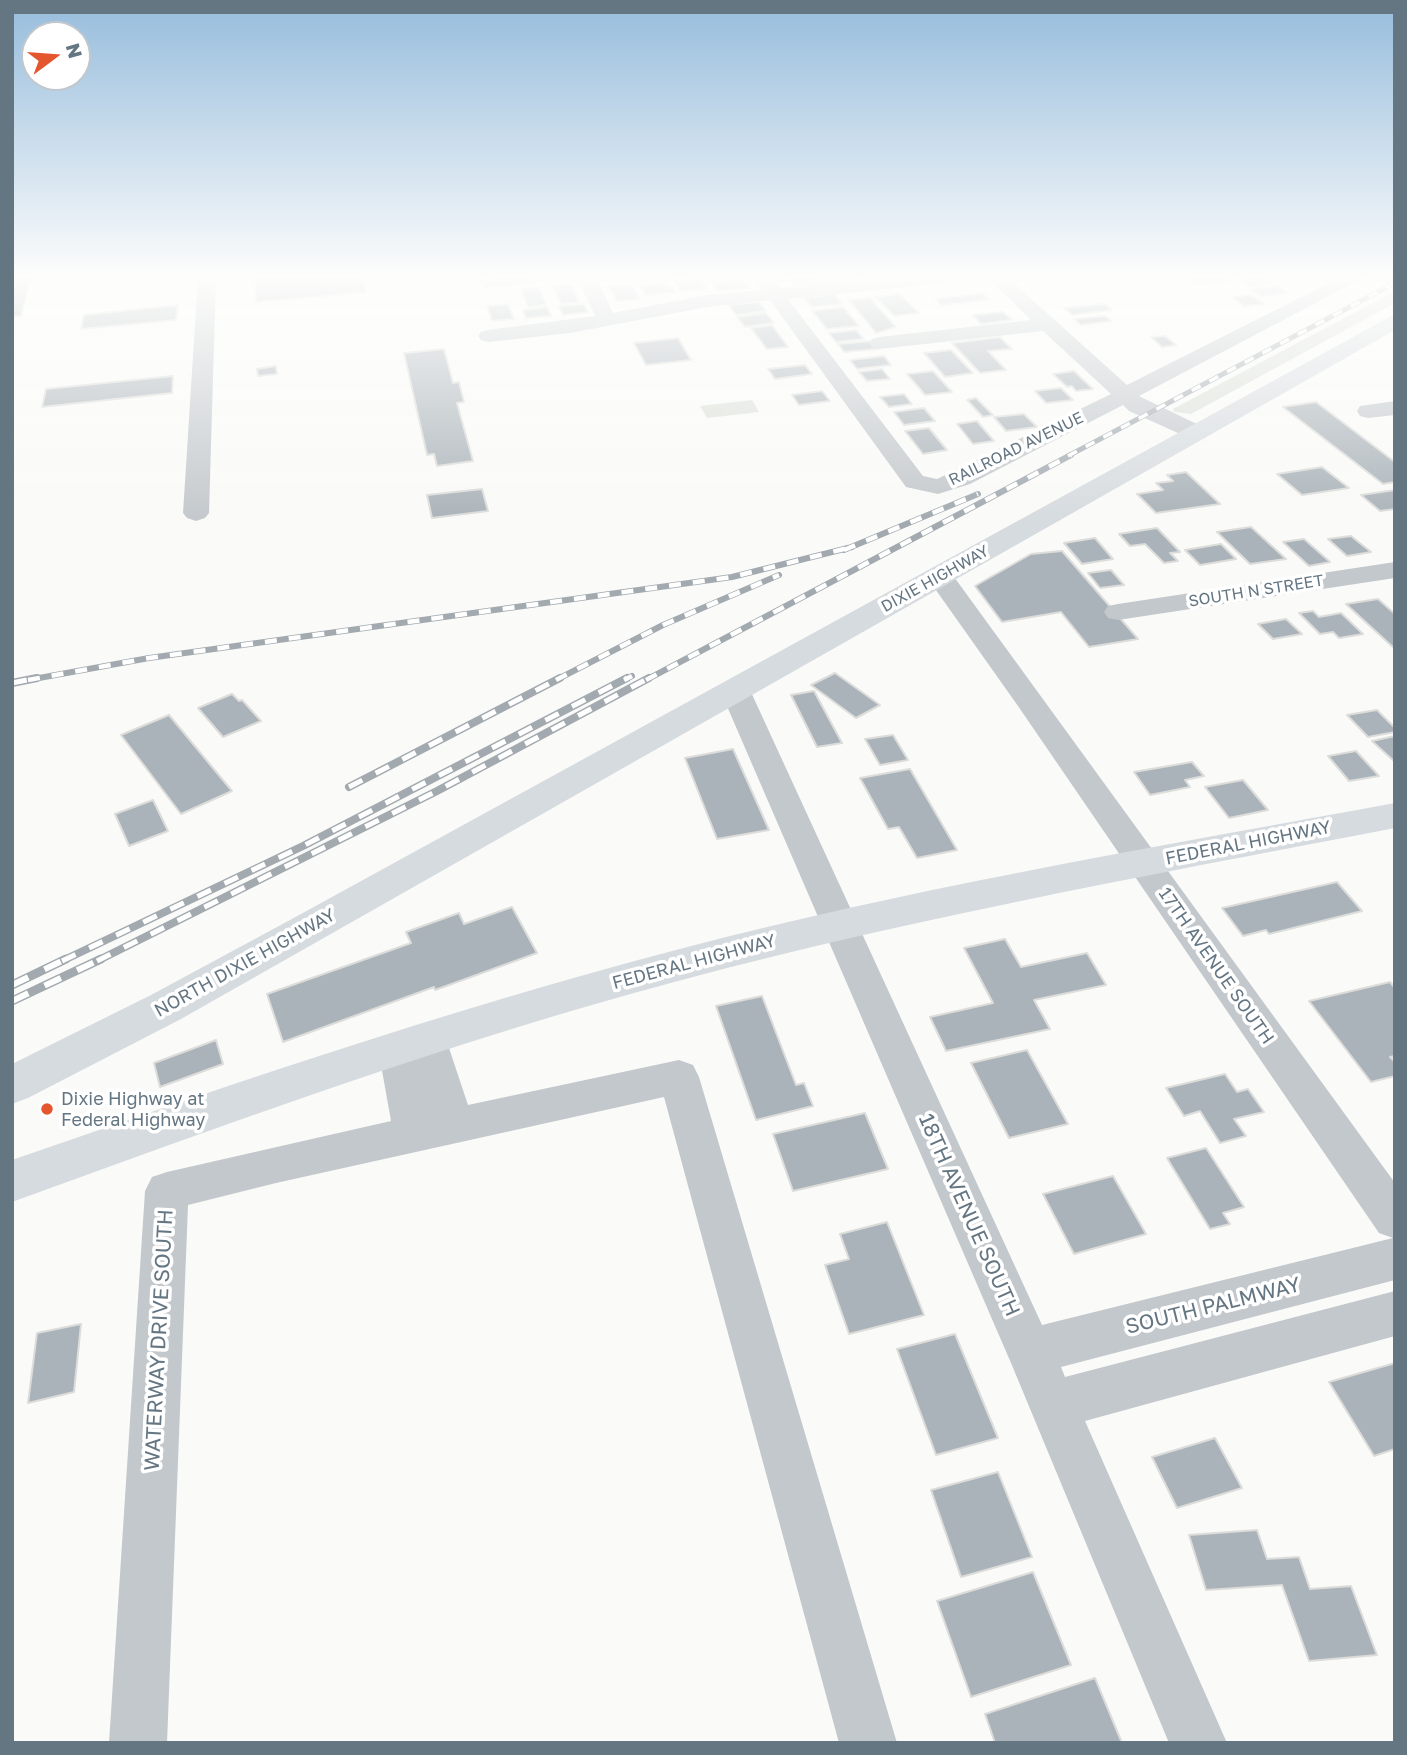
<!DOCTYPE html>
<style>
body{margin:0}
#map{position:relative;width:1407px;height:1755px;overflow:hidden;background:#fafaf8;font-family:"Golos Text",sans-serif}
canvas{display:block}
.frame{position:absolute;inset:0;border:14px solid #657683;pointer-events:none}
.north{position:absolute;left:21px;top:21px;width:70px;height:70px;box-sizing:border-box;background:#fff;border:2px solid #c1c8cd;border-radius:50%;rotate:74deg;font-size:19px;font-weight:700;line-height:28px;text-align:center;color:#657683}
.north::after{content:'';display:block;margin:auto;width:24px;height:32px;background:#e4572e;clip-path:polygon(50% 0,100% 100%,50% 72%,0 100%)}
</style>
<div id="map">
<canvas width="1407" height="1755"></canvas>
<div class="frame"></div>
<div class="north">N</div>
</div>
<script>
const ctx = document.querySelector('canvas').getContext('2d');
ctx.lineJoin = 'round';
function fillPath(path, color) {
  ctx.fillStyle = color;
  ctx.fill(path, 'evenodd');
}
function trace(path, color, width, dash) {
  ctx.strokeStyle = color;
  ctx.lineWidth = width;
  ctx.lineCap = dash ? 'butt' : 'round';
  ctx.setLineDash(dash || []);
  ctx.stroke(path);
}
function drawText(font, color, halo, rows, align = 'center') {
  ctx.font = font + ' "Golos Text",sans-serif';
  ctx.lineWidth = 7;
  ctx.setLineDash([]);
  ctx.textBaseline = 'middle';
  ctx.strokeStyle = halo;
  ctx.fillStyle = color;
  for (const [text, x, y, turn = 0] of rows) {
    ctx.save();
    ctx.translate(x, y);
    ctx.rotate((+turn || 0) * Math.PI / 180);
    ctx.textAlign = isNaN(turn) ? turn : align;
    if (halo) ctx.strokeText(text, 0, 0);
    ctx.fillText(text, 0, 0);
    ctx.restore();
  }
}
const green = new Path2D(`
 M1395,291v12l-204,111 -17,-2 -1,-3z
 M752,400l7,12 -52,6 -7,-12z`);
const building = new Path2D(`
 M12,277h19l-10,39 -9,1z
 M255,277h108l3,15 -110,10z
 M505,277h27l2,6 -50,5 -3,-8z
 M796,277h24l4,5 -30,3 -6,-7z
 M1185,277h36l7,5 -32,4z
 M1237,277h24l10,6 -21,3z
 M699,278l8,10 -26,3 -7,-11z
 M743,280l6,8 -32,3 -6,-8z
 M664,283l2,5 6,-1 4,5 -30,3 -6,-10z
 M571,284l8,18 -18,2 -8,-18z
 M632,285l8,14 -23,2 -8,-14z
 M1277,286l11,7 -27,3 -11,-7z
 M539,287l7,18 -18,2 -7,-18z
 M983,293l6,7 -48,5 -6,-6z
 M834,294l8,10 -30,3 -8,-9z
 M900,294l19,19 -25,3 -18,-19z
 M1251,295l13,9 -20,2 -13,-9z
 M870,298l26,29 -20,6 -27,-33z
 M759,302l7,9 -30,4 -7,-10z
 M508,304l6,15 -22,2 -5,-15z
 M584,304l4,8 -25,3 -4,-9z
 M1104,304l8,6 -40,5 -8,-7z
 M178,305l-2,15 -95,9 3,-14z
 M547,307l4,9 -25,2 -3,-8z
 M843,307l16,19 -32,3 -15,-18z
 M1003,312l9,8 -31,4 -8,-9z
 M766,313l8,10 -29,4 -8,-10z
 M1105,316l7,5 -31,4 -7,-6z
 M772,325l16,22 -21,2 -16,-21z
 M856,330l8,9 -28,3 -7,-9z
 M1165,336l11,9 -14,2 -11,-10z
 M1000,337l12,12 -24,2 18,19 -26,3 -28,-30z
 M678,338l13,22 -45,5 -12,-22z
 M871,341l7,8 -34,3 -6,-8z
 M444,349l9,34 6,-1 5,20 -7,1 16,58 -36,5 -3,-12 -7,1 -23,-102z
 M951,350l22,23 -28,4 -21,-24z
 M884,356l7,9 -34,4 -7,-9z
 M805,365l7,9 -37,5 -7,-10z
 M276,366l1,8 -19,2 -1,-7z
 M882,369l8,10 -23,2 -8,-9z
 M933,371l19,21 -27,3 -18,-21z
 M1074,371l19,18 -17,2 -4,-5 -5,1 -14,-13z
 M173,376l-1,17 -130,14 4,-18z
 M1061,388l12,12 -27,3 -11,-12z
 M822,391l8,10 -31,4 -7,-10z
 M904,394l8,10 -23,3 -9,-10z
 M976,398l17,17 -10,2 -16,-17z
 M1316,402l79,60v20l-12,2 -100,-77z
 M924,408l11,13 -31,4 -10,-13z
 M1024,414l13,13 -31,4 -12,-14z
 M977,421l17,20 -21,3 -16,-20z
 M929,428l18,22 -24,4 -18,-23z
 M1322,467l27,21 -47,7 -25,-21z
 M1186,472l34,32 -64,9 -19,-19 26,-4 -7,-7 17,-2 -6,-6z
 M482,489l6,22 -56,7 -5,-23z
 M1395,490v19l-15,2 -19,-16z
 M1251,527l35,32 -36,5 -33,-32z
 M1157,528l23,24 -10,1 8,8 -14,2 -19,-19 -15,2 -11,-12z
 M1351,536l20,16 -24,4 -19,-17z
 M1095,538l18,21 -31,5 -18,-21z
 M1304,539l26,23 -21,4 -26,-24z
 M1221,544l15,15 -36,6 -15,-15z
 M1062,551l76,88 -49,8 -28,-35 -59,10 -27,-36 56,-32z
 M1111,570l13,15 -24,3 -12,-15z
 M1378,599l17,15v35l-49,-45z
 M1313,611l6,6 22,-4 22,21 -24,4 -6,-6 -13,2 -21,-21z
 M1286,619l16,15 -29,5 -15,-15z
 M835,673l45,32 -24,13 -45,-33z
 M814,691l28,52 -25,4 -26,-52z
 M232,694l7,7 3,-1 19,21 -38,16 -25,-29z
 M1377,710l18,18v4l-27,5 -21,-22z
 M169,715l63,76 -51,23 -60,-79z
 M893,735l15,25 -28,5 -15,-26z
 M1395,736v26l-23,-21z
 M733,749l36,81 -52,9 -32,-81z
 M1356,751l23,25 -30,5 -21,-25z
 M1192,762l12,14 -19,4 5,7 -40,8 -16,-23z
 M910,769l47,81 -40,8 -18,-31 -11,2 -28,-51z
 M1243,780l25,30 -39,8 -24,-31z
 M153,800l15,31 -39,15 -14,-32z
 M1337,882l25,29 -93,23 -3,-4 -23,6 -21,-28z
 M512,907l25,46 -102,37 -1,-3 -151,55 -16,-48 144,-51 -5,-11 53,-19 5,11z
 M1005,939l16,28 66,-14 19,32 -72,15 16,29 -104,22 -16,-34 63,-14 -29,-55z
 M1390,982l5,6v68l-5,1 5,5v14l-24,6 -62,-81z
 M762,996l34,89 8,-2 9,23 -57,14 -40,-114z
 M216,1040l7,24 -63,23 -6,-24z
 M1027,1050l41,74 -59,14 -38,-75z
 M1225,1074l12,18 11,-3 16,23 -30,7 12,17 -26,7 -20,-32 -16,5 -18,-28z
 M865,1113l23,56 -95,22 -20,-57z
 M1206,1148l38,59 -21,6 7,11 -20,5 -43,-71z
 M1113,1176l33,58 -72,20 -31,-60z
 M887,1222l37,93 -75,19 -24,-69 24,-6 -9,-25z
 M81,1324l-7,68 -46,11 9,-70z
 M955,1334l43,104 -62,17 -39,-106z
 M1395,1363v86l-21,7 -45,-74z
 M1215,1438l27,50 -65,20 -25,-51z
 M998,1472l34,85 -71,20 -30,-87z
 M1257,1530l10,29 32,-2 11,32 41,-3 26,69 -68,6 -27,-76 -76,5 -17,-55z
 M1033,1572l38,93 -100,32 -34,-96z
 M1095,1678l27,65h-127l-10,-29z`);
const minor = new Path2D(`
 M198,277h18l-7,236 -4,5 -9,3 -9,-3 -4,-5z
 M577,277h19l17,36 94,-18 55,-5 -9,-13h19l8,11 105,-11h68l-9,6 -156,16 135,177 14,3 174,-85 -68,-63 -164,18 -7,-2 -3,-4 3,-4 7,-2 152,-17 -44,-43h20l120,108 214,-108h24l-226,119 66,32 4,5 -4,5h-16l-60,-27 -6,-6 -153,79 -32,10 -32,-7 -136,-187 -63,7 -137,26 -82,9 -7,-2 -3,-4 3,-4 7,-2 107,-14z
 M1395,401v14l-27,3 -8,-2 -3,-5 3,-5z
 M1395,562v16l-277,42 -10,-2 -4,-6 4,-6 10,-2z
 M939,568l10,2 446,613v97l-334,87 4,10 330,-86v45l-310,85 142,322h-58l-158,-380 -291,-673 4,-7 11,-2 11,2 4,7 292,635 351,-87 -14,-5 -361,-527 -92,-130 3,-6z
 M428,1022l14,5 26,78 211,-45 14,5 6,12 198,666h-58l-175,-646 -388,86 -88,22 -21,538h-58l36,-552 7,-14 15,-5 224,-51 -13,-73 6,-11 14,-5 11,4 5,-9z`);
const major = new Path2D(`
 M1395,314v16l-1214,689 -153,79 -16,6v-40l139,-69 139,-75z
 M1395,803v25c-255,49 -511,95 -761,165 -211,59 -416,134 -622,209v-42c236,-82 472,-162 714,-223 220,-55 445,-93 669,-134z`);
const railFar3 = new Path2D(`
 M1068,456l327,-173`);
const railFar2 = new Path2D(`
 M844,550l134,-56
 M28,680l121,-22 583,-81 120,-30
 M556,680l107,-55 116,-50
 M624,680l8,-4
 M646,680l425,-225`);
const railFar1 = new Path2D(`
 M12,683l25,-5
 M349,787l211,-109
 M62,961l241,-115 324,-168
 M97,961l340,-170 212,-113`);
const rail = new Path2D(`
 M12,985l54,-26
 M12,1001l89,-42`);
const markers = [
 [47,1109,7,"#e4572e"]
];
const farStreetnames = [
 ["RAILROAD AVENUE",1016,449,-26],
 ["DIXIE HIGHWAY",935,579,-29],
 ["SOUTH N STREET",1256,591,-9]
];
const streetNames = [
 ["FEDERAL HIGHWAY",1248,843,-11],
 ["FEDERAL HIGHWAY",694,962,-15],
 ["NORTH DIXIE HIGHWAY",245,963,-29],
 ["17TH AVENUE SOUTH",1216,966,55]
];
const poiNames = [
 ["Dixie Highway at",61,1099],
 ["Federal Highway",61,1120]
];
const nearStreetnames = [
 ["18TH AVENUE SOUTH",969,1215,66],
 ["SOUTH PALMWAY",1213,1306,-14],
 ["WATERWAY DRIVE SOUTH",159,1340,-87]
];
fillPath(green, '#dadfd7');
fillPath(building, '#aab3b9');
trace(building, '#dcdcda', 2);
fillPath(minor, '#c3c8cc');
fillPath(major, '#d6dbdf');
trace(railFar3, '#a2aab0', 5);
trace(railFar2, '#a2aab0', 6);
trace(railFar1, '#a2aab0', 8);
trace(rail, '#a2aab0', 9);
trace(railFar3, '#fff', 3.5, [10]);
trace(railFar2, '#fff', 4.5, [12]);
trace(railFar1, '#fff', 5, [15]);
trace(rail, '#fff', 6, [18]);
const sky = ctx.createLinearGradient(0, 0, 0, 523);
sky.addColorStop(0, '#96bcdc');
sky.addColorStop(0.53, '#fdfdfc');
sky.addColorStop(1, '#fdfdfc00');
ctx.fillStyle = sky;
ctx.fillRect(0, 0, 1407, 523);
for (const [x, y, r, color] of markers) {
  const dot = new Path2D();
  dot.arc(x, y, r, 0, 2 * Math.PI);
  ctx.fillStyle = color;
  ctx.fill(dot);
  trace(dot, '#fff', 2.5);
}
drawText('16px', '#657683', '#fff', farStreetnames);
drawText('18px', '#657683', '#fff', streetNames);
drawText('18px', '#657683', '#fff', poiNames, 'left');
drawText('21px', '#657683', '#fff', nearStreetnames);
</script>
